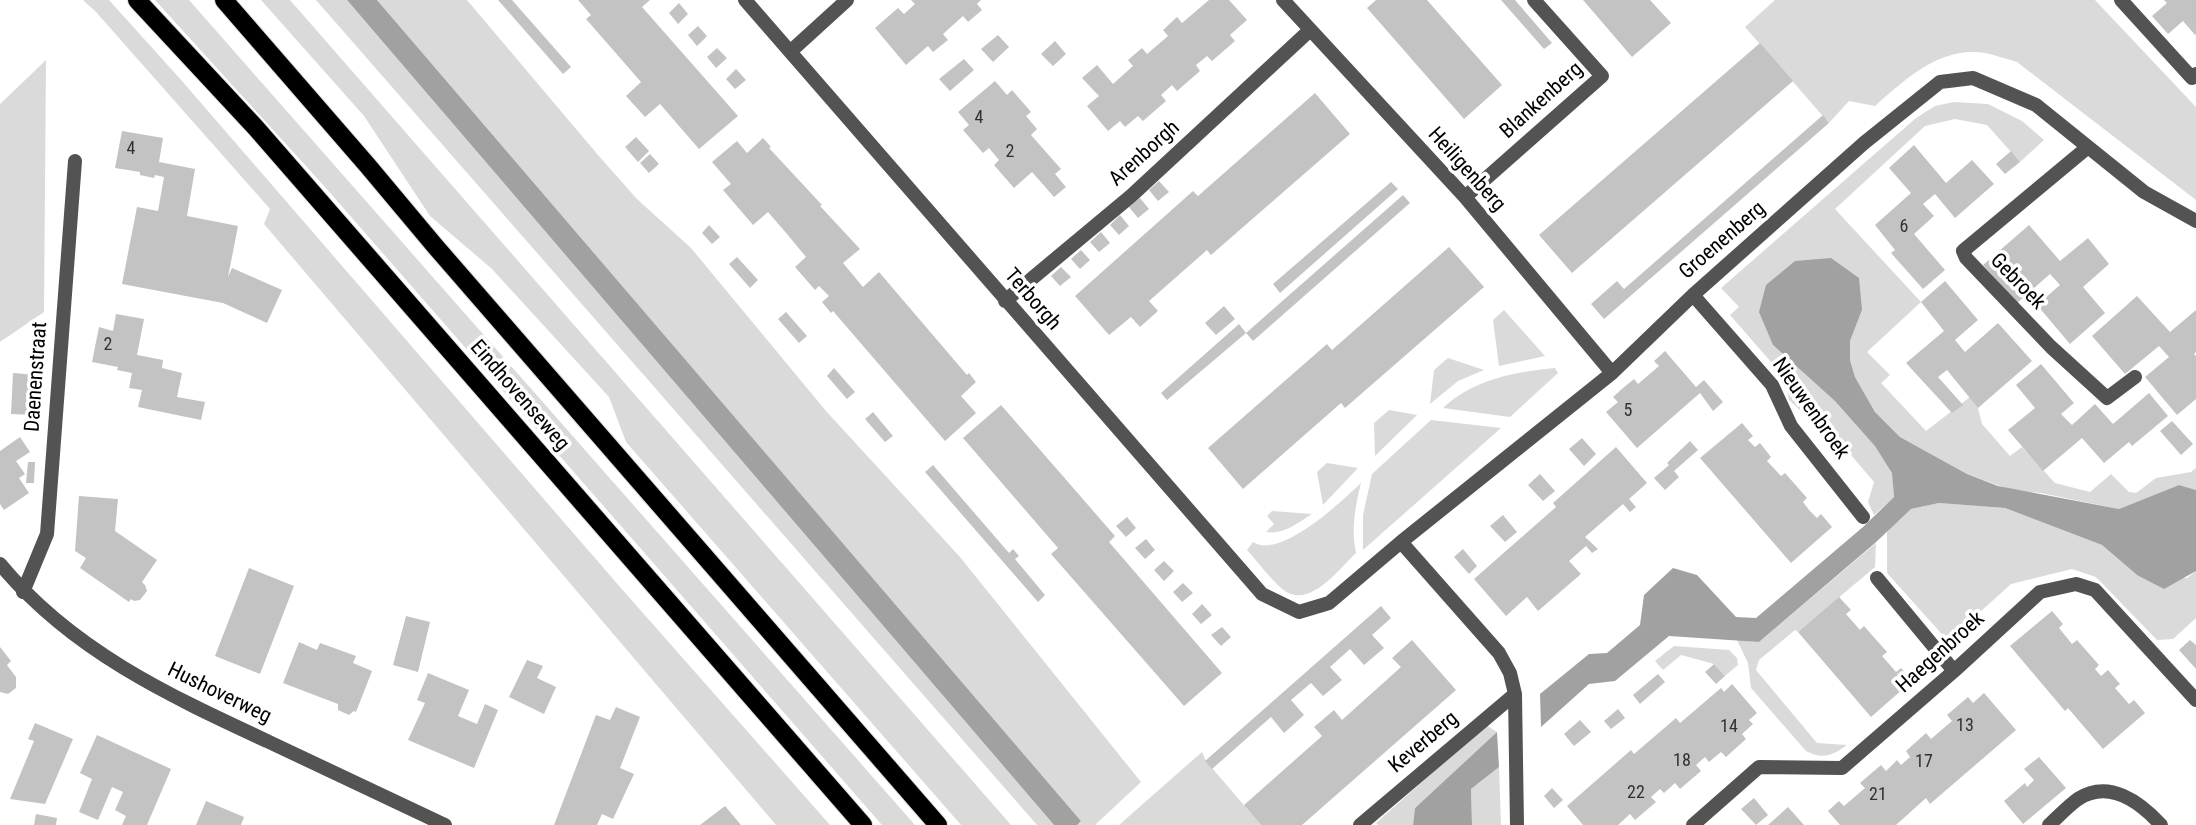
<!DOCTYPE html>
<style>
body{margin:0}
canvas{display:block;background:#fff}
</style>
<canvas width="2196" height="825"></canvas>
<script>
const ctx = document.querySelector('canvas').getContext('2d');
ctx.lineJoin = 'round';
function fillPath(path, color) {
  ctx.fillStyle = color;
  ctx.fill(path, 'evenodd');
}
function trace(path, color, width, dash) {
  ctx.strokeStyle = color;
  ctx.lineWidth = width;
  ctx.lineCap = dash ? 'butt' : 'round';
  ctx.setLineDash(dash || []);
  ctx.stroke(path);
}
function drawText(font, color, halo, rows, align = 'center') {
  ctx.font = font + ' "Roboto Condensed",sans-serif';
  ctx.lineWidth = 7;
  ctx.setLineDash([]);
  ctx.textBaseline = 'middle';
  ctx.strokeStyle = halo;
  ctx.fillStyle = color;
  for (const [text, x, y, turn = 0] of rows) {
    ctx.save();
    ctx.translate(x, y);
    ctx.rotate((+turn || 0) * Math.PI / 180);
    ctx.textAlign = isNaN(turn) ? turn : align;
    if (halo) ctx.strokeText(text, 0, 0);
    ctx.fillText(text, 0, 0);
    ctx.restore();
  }
}
const green = new Path2D(`
 M83,0h26l73,81 438,506 210,238h-54l-512,-601 6,-15 -174,-197z
 M155,0h34l726,825h-33l-557,-638z
 M261,0h29l721,825h-50l-335,-383 -17,-45 -117,-128 -62,-53 -66,-100z
 M316,0h31l707,825h-17z
 M377,0h90l131,155 39,44 54,49 135,163 134,146 181,225 -46,43h-18l4,-4z
 M1775,0h320l101,107v93l-179,-138c-11,-3 -22,-7 -32,-9 -45,-7 -79,26 -110,53l-26,-5 -20,22 -84,-96z
 M46,60l-2,252 -44,30v-238z
 M1954,102l34,2 34,17 22,19 -24,22 -33,-37 -32,-6 -30,7 -90,83 86,93 -54,50 23,23 -9,8 45,48 44,-34 8,11 4,16 28,32 12,-9 33,36 35,9 21,-18 18,18 7,1 20,-15 35,-6 5,-4v22l-17,-5 -60,24 -78,-16 -30,-3 -44,-16 -67,-37 -25,-25 -20,-35 -5,-17v-19l12,-31 -89,35c37,33 97,81 118,125 3,8 2,19 3,27l-20,18 -6,-13 6,-20 -58,-68 -15,-3 -12,-11 -4,-22 -55,-63 9,-8 -18,-19 195,-170 19,-12z
 M1504,310l41,46 -46,10 -6,-46z
 M1448,358l36,12 -26,11 -28,23 4,-34z
 M1555,368l3,5 -48,44 -67,-9c31,-29 71,-36 112,-40z
 M1389,410l28,5 -42,41 -1,-33z
 M1431,420l70,8 -138,122v-35l9,-41z
 M1327,463l31,5 -35,37 -6,-33z
 M1361,483c-6,25 -10,45 -5,70 -19,18 -49,60 -76,34 -12,-11 -22,-25 -33,-37l6,-8c28,18 90,-42 108,-59z
 M1939,503l66,5 97,37 35,30 50,3 9,-7v47l-23,21 -16,1 -61,-63 -24,-8 -61,15 -63,57 -61,-68v-43l24,-21z
 M1272,511l40,3c-14,9 -29,21 -46,18l8,-8 -7,-8z
 M1876,543l-1,24 -77,65 -3,-2 -36,30 -3,10 61,73 30,2c-13,10 -25,15 -41,6l-55,-63 -3,-25 -11,-23 22,2z
 M1674,646l55,4 8,8 1,7 -13,11 -11,-12 -33,-9 -18,15 -8,-9z
 M1486,725l11,7 -82,76 -2,17h-35l-2,-2z
 M1202,752l4,9 55,64h-142z
 M1499,767l2,58h-29l-1,-36z`);
const water = new Path2D(`
 M347,0h30l704,821 -4,4h-23z
 M1831,258l28,20 3,32 -12,31v19l5,17 20,35 25,25 67,37 31,12 121,23 60,-24 17,5v81l-32,18 -27,-14 -35,-30 -97,-37 -66,-5 -28,6 -36,34 -116,99 -90,-6 -54,45 -26,3 -48,43 -1,-33 49,-40 18,-1 33,-28 4,-30 29,-27 24,7 39,42 20,1 107,-91 31,-30 -2,-24 -17,-27 -40,-45 -62,-56 -14,-33 7,-27 29,-24z
 M1497,732l2,35 -28,22 1,36h-59l2,-17z`);
const building = new Path2D(`
 M498,0h14l59,67 -8,7z
 M578,0h72l-8,7 96,109 -39,33 -39,-45 -15,13 -19,-21 15,-14 -55,-63 5,-4z
 M911,0h70l-4,4 5,6 -14,12 -5,-6 -20,18 5,6 -15,12 -5,-6 -22,19 -31,-37 23,-20 6,6 11,-10z
 M1209,0h20l18,20 -17,15 5,6 -23,20 -5,-5 -11,9 4,6 -23,20 -5,-6 -11,10 5,6 -23,20 -5,-5 -13,11 -5,-6 -12,10 -21,-25 12,-10 -17,-18 15,-13 16,19 20,-18 -5,-6 14,-12 5,6 21,-18 -5,-6 14,-13 5,6z
 M1376,0h51l75,85 -38,34 -97,-111z
 M1501,0h14l37,43 -8,6z
 M1583,0h67l21,23 -39,34z
 M2164,0h32v34l-1,1 -12,-14 -15,13 -16,-18 15,-13z
 M679,3l9,11 -10,10 -9,-11z
 M698,26l9,10 -10,10 -9,-11z
 M998,35l11,12 -16,15 -12,-13z
 M1055,41l11,13 -13,12 -12,-12z
 M1760,43l33,38 -221,192 -33,-38z
 M717,48l10,10 -11,10 -9,-11z
 M964,59l10,11 -24,21 -11,-12z
 M736,69l10,11 -11,9 -9,-10z
 M995,81l12,14 5,-5 19,22 -5,4 11,13 -6,6 30,34 -6,5 11,13 -12,10 -22,-25 -18,16 -20,-23 5,-5 -10,-12 -6,5 -20,-23 6,-5 -11,-13z
 M1315,93l35,41 -139,121 -4,-5 -58,51 9,10 -18,16 -9,-10 -22,18 -34,-39 118,-105 5,5z
 M1823,115l6,8 -225,196 -13,-15 26,-23 7,8z
 M122,131l41,7 -4,24 36,7 -8,47 51,10 -10,51 4,-9 50,22 -15,33 -44,-20 -101,-19 15,-77 21,4 6,-34 -9,-2 -1,3 -14,-3v-3l-25,-4z
 M636,137l13,14 -11,11 -13,-15z
 M763,138l8,9 -2,1 53,57 -2,1 40,43 -17,14 20,24 16,-15 88,103 2,-2 7,9 -15,14 15,17 -31,28 -112,-130 -2,2 -9,-11 7,-6 -10,-10 -4,4 -20,-23 11,-10 -19,-23 -19,-22 -15,13 -30,-35 8,-6 -19,-22 25,-21 10,12z
 M1914,145l32,38 26,-23 22,24 -39,34 -20,-24 -12,10 11,12 -20,18 31,36 -22,19 -32,-36 4,-3 -20,-25 36,-32 -22,-25z
 M2011,151l9,11 -15,12 -9,-10z
 M650,154l9,10 -10,9 -9,-10z
 M1159,181l10,11 -11,9 -9,-11z
 M1391,182l7,7 -118,104 -7,-9z
 M1403,195l7,8 -157,138 -7,-8 -79,67 -6,-7 78,-69 7,9z
 M1140,198l9,11 -11,9 -9,-11z
 M1120,215l9,11 -10,9 -9,-10z
 M709,225l11,12 -8,7 -10,-11z
 M2029,225l31,36 28,-23 21,26 -26,23 22,26 -35,31 -33,-39 23,-20 -10,-11 -33,29 -34,-38z
 M1101,232l9,11 -11,9 -9,-10z
 M1449,247l35,40 -139,121 -4,-5 -98,86 -35,-41 119,-104 5,6z
 M1081,250l9,10 -10,9 -9,-10z
 M737,257l21,23 -8,8 -21,-24z
 M1061,267l10,10 -11,9 -9,-10z
 M1945,281l33,39 -23,20 10,12 33,-29 34,38 -54,47 -31,-38 -9,7 25,28 -11,8 -46,-50 38,-32 -23,-29z
 M2137,296l33,36 26,-22v42l-2,2 2,2v43l-19,16 -32,-38 24,-20 -10,-11 -34,28 -33,-38z
 M1224,306l11,13 -19,16 -11,-12z
 M786,312l21,24 -8,7 -21,-24z
 M116,314l28,5 -7,36 26,5 -1,8 20,5 -5,24 28,5 -4,18 -63,-13 4,-17 -13,-2 3,-15 -15,-3 1,-3 -26,-5 7,-35 14,4z
 M1665,351l31,36 8,-7 19,22 -10,9 -13,-18 -63,55 -31,-36 12,-10 -5,-5 10,-9 11,-9 4,5 21,-18 -5,-5z
 M2041,364l33,39 -13,11 11,11 23,-21 18,20 36,-31 19,23 -36,30 -3,-4 -25,21 -22,-25 -39,33 -35,-41 27,-22 -19,-23z
 M834,368l21,24 -8,7 -20,-23z
 M13,373l23,2 -3,40 -22,-1z
 M1001,405l114,131 -6,6 113,131 -38,33 -133,-152 7,-6 -95,-110z
 M873,412l20,24 -8,6 -20,-23z
 M2172,421l21,23 -12,11 -21,-24z
 M1742,423l11,13 -5,4 7,7 5,-4 11,14 -4,4 14,15 4,-3 22,25 -4,4 6,8 8,8 4,-4 11,13 -41,36 -91,-105z
 M20,437l10,15 -14,9 9,13 -6,4 10,15 -25,17 -4,-6v-53z
 M1582,438l14,16 -12,12 -15,-17z
 M1690,441l8,9 -24,21 5,6 -14,13 -11,-12 15,-13 -2,-2z
 M1616,447l31,36 -18,16 7,8 -6,5 -7,-8 -38,33 13,12 -6,4 -6,-7 -17,15 12,13 -43,37 -11,-14 -21,19 -32,-37 82,-72 -3,-4z
 M28,462h7l-1,21h-8z
 M933,465l76,88 4,-4 6,7 -4,3 30,36 -7,7 -113,-130z
 M1540,474l15,17 -12,10 -15,-16z
 M79,496l39,3 -3,32 42,29 -15,22 3,3 2,6 -7,9 -6,1 -3,-2 -2,3 -49,-34 6,-10 -11,-7z
 M1503,515l14,17 -12,10 -15,-16z
 M1127,517l9,11 -10,9 -10,-11z
 M1146,539l9,11 -10,9 -10,-11z
 M1463,549l14,17 -8,8 -15,-17z
 M1164,561l10,10 -10,10 -10,-11z
 M249,568l45,18 -34,88 -45,-18z
 M1183,583l10,10 -11,9 -9,-10z
 M1839,597l12,13 -5,4 14,16 4,-4 23,26 -5,4 8,9 6,7 5,-4 11,13 -41,36 -73,-85z
 M1202,604l10,11 -11,9 -9,-10z
 M1381,606l10,12 -19,17 12,13 -20,17 -14,-16 -20,18 12,13 -19,16 -12,-13 -20,17 13,15 -20,18 -13,-16 -59,52 -7,-8z
 M2052,611l11,13 -4,4 13,16 5,-4 22,25 -4,4 6,7 7,-6 12,14 -5,4 14,16 5,-4 11,13 -42,36 -35,-41 -3,3 -55,-65z
 M406,616l24,6 -12,50 -25,-7z
 M1222,627l9,10 -10,9 -10,-11z
 M1412,640l44,50 -154,135h-41l-17,-20 78,-69 -8,-9 20,-17 8,10 59,-53 -9,-9z
 M2190,640l6,5v24l-17,-19z
 M299,642l18,8 3,-7 36,13 -3,7 19,8 -16,41 -2,-1 -5,4 -11,-5v-6l-55,-21z
 M0,647l11,14 -4,4 9,12v11l-8,6 -8,-2z
 M527,660l16,6 -6,12 19,9 -12,27 -35,-17z
 M1714,664l11,12 -9,8 -11,-12z
 M428,673l41,17 -11,26 19,8 8,-20 13,6 -24,58 -66,-28 17,-37 -8,-3z
 M1658,674l7,8 -25,22 -7,-9z
 M1732,684l25,29 -8,7 4,4 -11,10 4,5 -20,18 -5,-5 -12,10 -4,-5 -9,8 5,6 -21,18 -5,-6 -11,10 -4,-4 -9,8 5,5 -21,18 -5,-6 -12,11h-35l-16,-19 64,-56 3,4 42,-36 4,5 41,-35 3,4z
 M1984,693l32,37 -86,74 -4,-6 -30,27h-56l-12,-14 11,-10 5,5 21,-18 -5,-5 21,-18 5,6 11,-11 4,5 9,-8 -4,-6 20,-18 5,6 21,-18 -5,-6 21,-18 5,6z
 M616,707l24,10 -20,51 14,6 -21,45 -11,-5 -5,11h-43l42,-110 14,5z
 M1618,709l7,9 -14,11 -7,-8z
 M1580,720l11,12 -17,14 -10,-12z
 M35,723l38,16 -28,65 -35,-5 24,-58 -6,-2z
 M97,735l74,34 -24,56h-25l4,-9 -11,-6 8,-18 -11,-5 -14,33 -19,-8 13,-33 -12,-6z
 M2039,757l27,31 -43,36 -19,-23 21,-18 2,4 7,-7 -10,-11z
 M1552,788l11,12 -9,8 -10,-12z
 M1754,798l14,17 -12,10 -15,-16z
 M206,801l38,16 -3,8h-45z
 M725,806l16,19h-41z
 M1788,807l16,18h-36z
 M36,814l21,4 -1,7h-22z`);
const street = new Path2D(`
 M745,0l517,594 37,18 30,-9 72,-61 211,-169 81,-78 171,-152 76,-61 33,-4 63,27 108,87 52,29
 M1283,0l182,197 147,176
 M2121,0l71,78 4,-4
 M791,51l56,-51
 M2088,147l-125,104 3,7 85,89 56,51 28,-21
 M1465,197l137,-121 -68,-76
 M1693,295l79,90 19,41 72,91
 M1005,301l126,-105 178,-165
 M1401,542l98,111 11,20 5,21 2,131
 M0,564c71,86 168,131 267,177 59,28 119,56 178,84
 M1877,578l77,93
 M23,592l24,-58 28,-373
 M1360,825l155,-131
 M1693,825l66,-58 83,1 112,-97 86,-79 36,-8 19,6 101,110
 M2049,825c9,-8 19,-19 29,-26 31,-20 62,3 83,26`);
const primary = new Path2D(`
 M137,0l119,128 607,697
 M224,0l144,166 67,80 503,579`);
const numberNames = [
 ["4",979,118],
 ["4",131,149],
 ["2",1010,152],
 ["6",1904,227],
 ["2",108,345],
 ["5",1628,411],
 ["13",1965,726],
 ["14",1729,727],
 ["18",1682,761],
 ["17",1924,762],
 ["22",1636,793],
 ["21",1878,795]
];
const streetNames = [
 ["Blankenberg",1542,101,-42],
 ["Arenborgh",1145,154,-42],
 ["Heiligenberg",1466,170,48],
 ["Groenenberg",1723,241,-41],
 ["Gebroek",2017,282,46],
 ["Terborgh",1032,300,49],
 ["Daenenstraat",37,377,-86],
 ["Eindhovenseweg",519,396,49],
 ["Nieuwenbroek",1810,409,55],
 ["Haegenbroek",1941,653,-42],
 ["Hushoverweg",219,694,26],
 ["Keverberg",1424,743,-40]
];
fillPath(green, '#dadada');
fillPath(water, '#a1a1a1');
fillPath(building, '#c3c3c3');
trace(primary, '#dbdbdb', 20);
trace(street, '#535353', 14);
trace(primary, '#000', 18);
drawText('18px', '#313131', null, numberNames);
drawText('21px', '#000', '#fff', streetNames);
</script>
